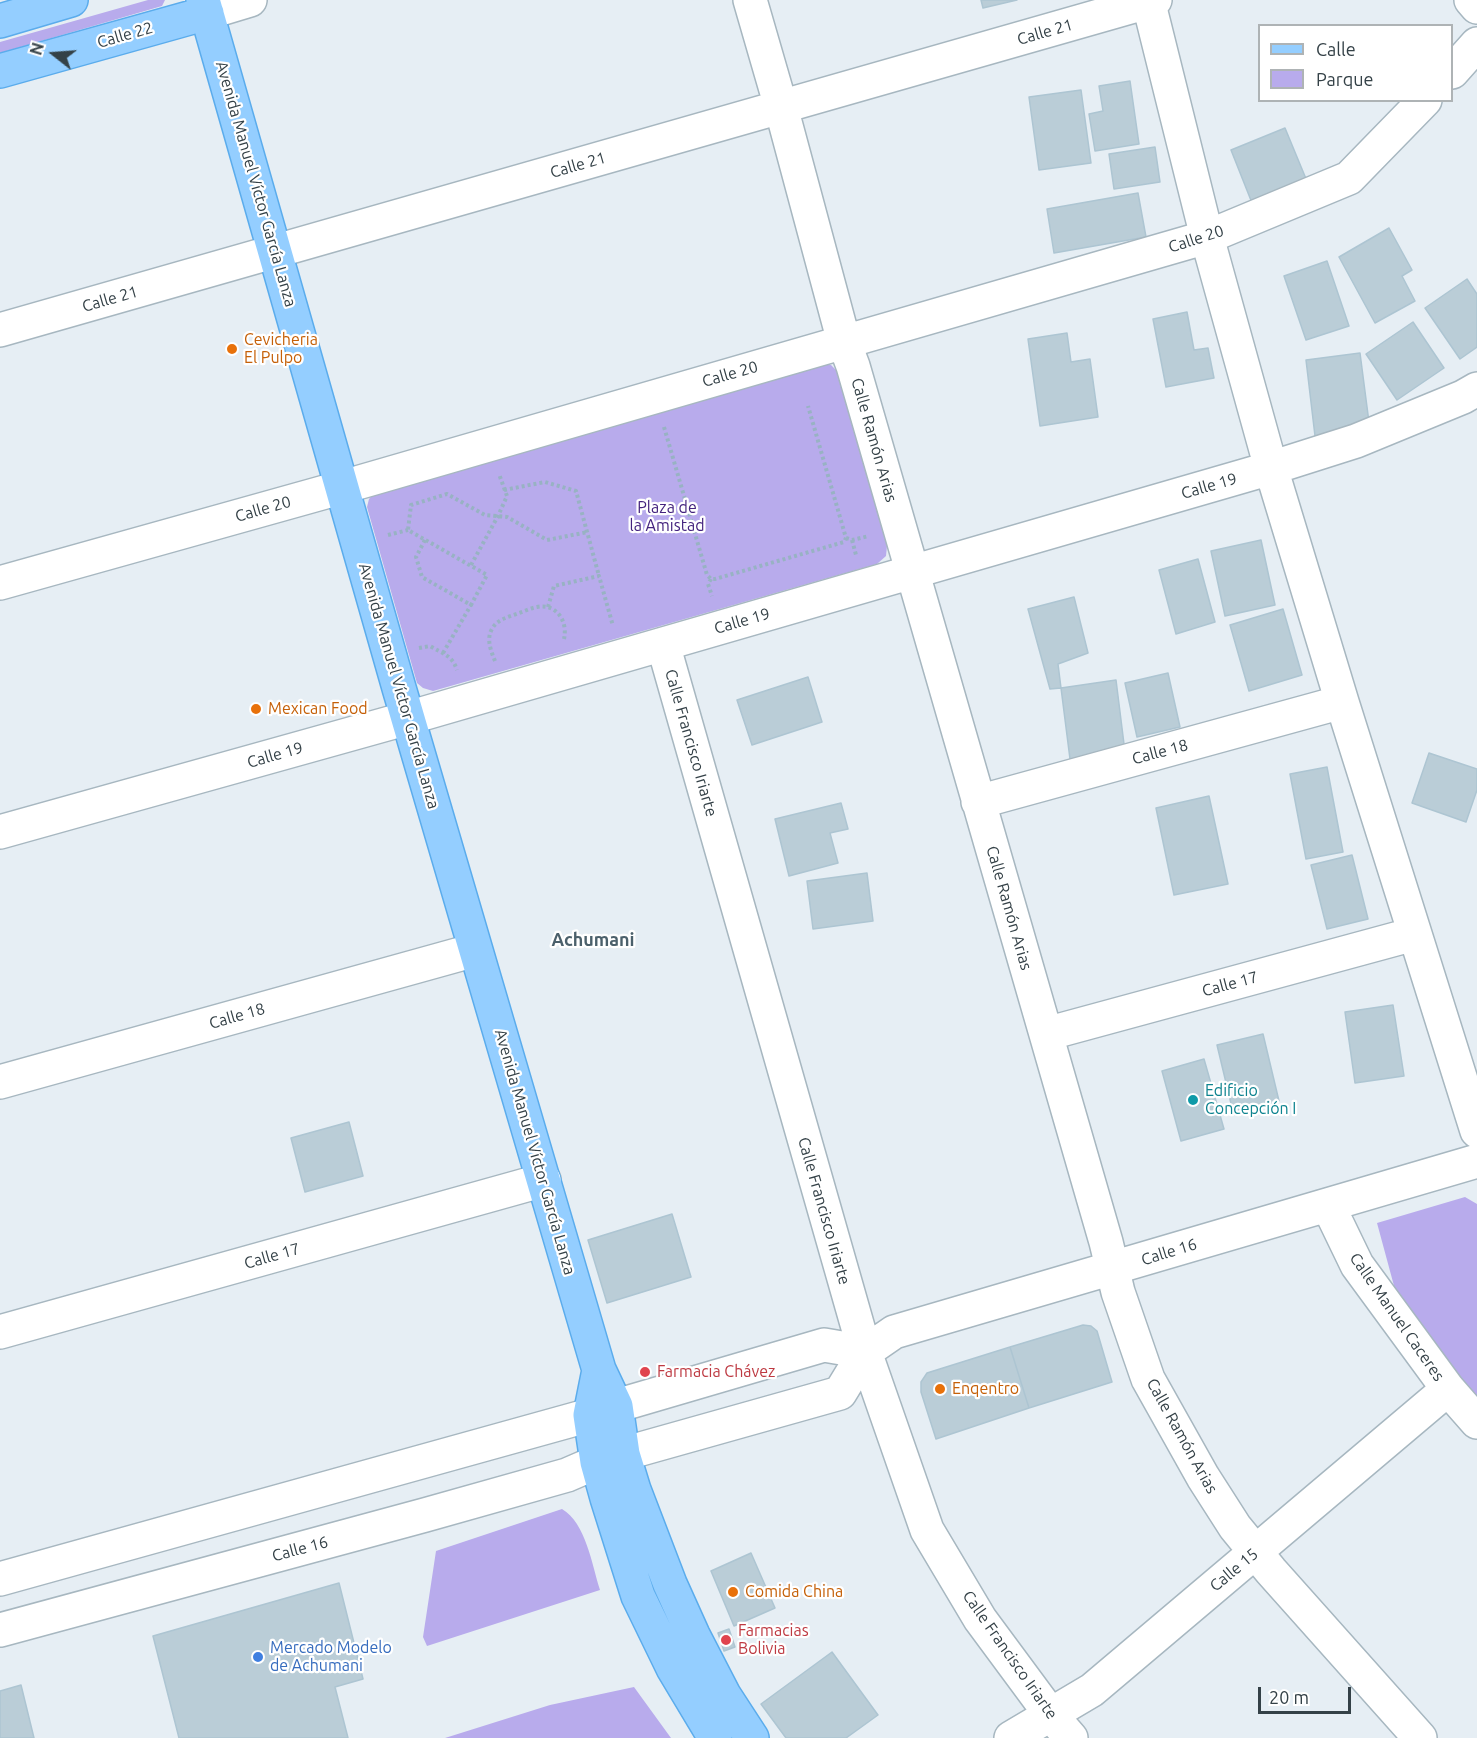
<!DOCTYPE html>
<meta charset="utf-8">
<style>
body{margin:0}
#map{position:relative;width:1477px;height:1738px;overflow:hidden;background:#e6eef4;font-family:Ubuntu,sans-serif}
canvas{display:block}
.legend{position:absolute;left:1258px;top:24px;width:195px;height:78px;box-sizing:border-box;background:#fff;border:2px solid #aeb3b5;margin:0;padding:8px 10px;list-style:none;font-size:18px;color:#344147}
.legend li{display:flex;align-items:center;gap:12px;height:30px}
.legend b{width:30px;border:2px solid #aeb3b5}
.north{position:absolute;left:24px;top:24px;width:60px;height:60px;-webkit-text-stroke:4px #fff;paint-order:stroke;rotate:287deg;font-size:16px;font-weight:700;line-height:24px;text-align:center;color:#344147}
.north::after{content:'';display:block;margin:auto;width:21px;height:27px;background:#344147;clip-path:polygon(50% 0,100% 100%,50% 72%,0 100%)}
.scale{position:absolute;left:1258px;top:1687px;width:93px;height:27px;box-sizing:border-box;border:3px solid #344147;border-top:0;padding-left:8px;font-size:18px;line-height:21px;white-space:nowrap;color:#344147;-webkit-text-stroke:4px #fff;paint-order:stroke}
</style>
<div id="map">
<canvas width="1477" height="1738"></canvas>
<ul class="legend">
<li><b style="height:8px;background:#94ceff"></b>Calle</li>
<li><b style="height:16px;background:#b8abec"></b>Parque</li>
</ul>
<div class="north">N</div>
<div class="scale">20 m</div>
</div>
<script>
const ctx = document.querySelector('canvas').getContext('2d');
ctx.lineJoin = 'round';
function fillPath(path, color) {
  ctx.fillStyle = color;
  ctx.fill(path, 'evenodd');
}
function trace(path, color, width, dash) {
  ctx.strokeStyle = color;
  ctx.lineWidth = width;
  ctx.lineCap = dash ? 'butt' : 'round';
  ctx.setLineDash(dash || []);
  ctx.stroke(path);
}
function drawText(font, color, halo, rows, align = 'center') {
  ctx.font = font + ' Ubuntu,sans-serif';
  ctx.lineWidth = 4.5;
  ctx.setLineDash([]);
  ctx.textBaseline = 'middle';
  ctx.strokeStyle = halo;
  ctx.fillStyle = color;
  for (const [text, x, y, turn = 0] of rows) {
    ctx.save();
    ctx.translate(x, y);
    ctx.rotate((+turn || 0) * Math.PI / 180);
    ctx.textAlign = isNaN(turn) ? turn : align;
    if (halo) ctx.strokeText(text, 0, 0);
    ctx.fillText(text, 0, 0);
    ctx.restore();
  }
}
const green = new Path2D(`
 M148,0h17l-3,6 -162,47v-11z
 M822,364l9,1 5,5 51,176 -1,10 -9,8 -444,127 -10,-3 -6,-5 -50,-176 2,-8 5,-6z
 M1465,1197l12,7v202l-77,-98 -23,-85z
 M562,1509c24,14 30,56 38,81l-173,56 -4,-9 13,-86z
 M634,1687l37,51h-226l105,-33z`);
const building = new Path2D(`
 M981,0h36l-34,8z
 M1130,81l9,63 -44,7 -6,-37 14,-3 -4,-25z
 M1081,90l10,73 -52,7 -10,-73z
 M1285,128l24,58 -55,22 -23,-58z
 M1155,147l5,35 -46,7 -5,-35z
 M1138,193l8,44 -92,16 -7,-44z
 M1389,228l23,42 -10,6 13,25 -40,22 -36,-66z
 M1327,261l22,65 -43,14 -22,-64z
 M1467,279l10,15v53l-17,12 -35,-51z
 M1187,312l7,38 14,-2 6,30 -48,9 -13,-68z
 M1413,322l31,46 -47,32 -31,-46z
 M1067,333l4,29 19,-3 8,58 -58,9 -12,-87z
 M1360,353l10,77 -55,6 -9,-76z
 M1261,540l14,65 -50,11 -14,-65z
 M1198,559l17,63 -39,12 -17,-64z
 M1074,597l14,56 -30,11 3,24 -11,1 -22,-80z
 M1283,609l19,66 -53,16 -19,-66z
 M1168,673l12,54 -43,10 -12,-54z
 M808,677l14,45 -70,23 -15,-45z
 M1116,680l9,72 -55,7 -9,-71z
 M1429,753l48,16v21l-11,32 -54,-19z
 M1327,767l16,85 -37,7 -16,-85z
 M1209,796l19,88 -54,11 -18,-87z
 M841,803l7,26 -18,4 8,30 -49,13 -14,-57z
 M1352,855l16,64 -41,10 -16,-64z
 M867,873l6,48 -60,8 -6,-48z
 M1393,1005l11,71 -49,7 -10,-71z
 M1263,1034l16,67 -46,11 -16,-67z
 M1204,1059l20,70 -43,12 -19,-70z
 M349,1122l14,54 -58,16 -14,-54z
 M672,1214l19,63 -84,26 -19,-63z
 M1083,1325l8,1 6,5 15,51 -83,26 -19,-61z
 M1010,1347l19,61 -93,31 -15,-47v-10l6,-9z
 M751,1553l24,55 -41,18 -23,-55z
 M339,1583l24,96 -28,8 13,51h-169l-26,-102z
 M729,1629l6,18 -11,4 -6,-18z
 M832,1652l46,63 -32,23h-60l-25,-34z
 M21,1685l13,53h-34v-47z`);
const path = new Path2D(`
 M664,427l43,148 4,4h4l129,-37 2,-4 -38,-132
 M504,490l41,-8 31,9 23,85
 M388,535l20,-5
 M846,538l6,2 17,-4
 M425,540l-9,17 6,20 49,28 16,-30 -79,-45 3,-25 36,-11 38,21 22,2 40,23 41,-8
 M852,540l4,15
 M471,565l27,-49 9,-20 -8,-22
 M711,579l-3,5 4,12
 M548,607l6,-21 45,-10 14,50
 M419,648l11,-2c13,8 22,9 27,24
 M443,653l28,-48
 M495,661c-4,-10 -9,-22 -3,-32 5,-10 17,-12 27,-16 6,-2 12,-5 18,-6 20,-4 31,15 27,32`);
const minor = new Path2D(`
 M750,0l31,107 63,235 9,24 253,876 12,50 30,87 55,98 32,50 36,44 149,167
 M1148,0l59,237 64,231 71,234 135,429
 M1471,0l6,7
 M207,13l43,-13
 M1452,72l25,-28
 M0,330l1155,-330
 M0,583l343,-96 864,-250 142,-59 76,-78
 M663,644l202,708 62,178 53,89 71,96 20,23
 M978,802l364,-100
 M0,832l408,-114 863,-250 85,-27 107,-44 14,-8
 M1046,1034l368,-100
 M0,1082l475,-132
 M1328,1205l29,60 91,124 29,33
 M0,1332l544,-152
 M616,1406l208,-61 41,7
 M623,1454l217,-61 25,-41 29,-20 583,-171
 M0,1579l590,-164
 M0,1630l425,-115 142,-40 30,-13
 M1011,1738l81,-48 356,-301`);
const major = new Path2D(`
 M203,0l196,688 200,682 17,36 7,48 11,36 36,94 23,51 31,60 28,43
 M0,21l71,-21
 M0,71l207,-58
 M599,1370l-9,45 7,47 10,36 31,98 35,72 42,70`);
const markers = [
 [232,349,6,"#e8710a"],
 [256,709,6,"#e8710a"],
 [1193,1100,6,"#0f9aa8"],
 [645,1372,6,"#e0444e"],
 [940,1389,6,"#e8710a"],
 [733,1592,6,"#e8710a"],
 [726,1640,6,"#e0444e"],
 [258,1657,6,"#3f7fe0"]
];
const streetNames = [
 ["Calle 21",1045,32,-16],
 ["Calle 22",125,35,-16],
 ["Calle 21",578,165,-16],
 ["Avenida Manuel Víctor García Lanza",256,184,74],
 ["Calle 20",1196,239,-18],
 ["Calle 21",110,299,-16],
 ["Calle 20",730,374,-16],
 ["Calle Ramón Arias",874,440,74],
 ["Calle 19",1209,486,-16],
 ["Calle 20",263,509,-16],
 ["Calle 19",742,621,-16],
 ["Avenida Manuel Víctor García Lanza",399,686,74],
 ["Calle Francisco Iriarte",691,743,74],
 ["Calle 18",1160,752,-15],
 ["Calle 19",275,755,-16],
 ["Calle Ramón Arias",1009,908,74],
 ["Calle 17",1230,984,-15],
 ["Calle 18",237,1016,-16],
 ["Avenida Manuel Víctor García Lanza",535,1152,74],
 ["Calle Francisco Iriarte",824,1211,74],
 ["Calle 16",1169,1252,-17],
 ["Calle 17",272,1256,-16],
 ["Calle Manuel Caceres",1397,1317,55],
 ["Calle Ramón Arias",1182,1436,61],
 ["Calle 16",300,1549,-15],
 ["Calle 15",1234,1570,-40],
 ["Calle Francisco Iriarte",1010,1655,55]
];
const foodNames = [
 ["Cevicheria",244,340],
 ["El Pulpo",244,358],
 ["Mexican Food",268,709],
 ["Enqentro",952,1389],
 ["Comida China",745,1592]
];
const parkNames = [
 ["Plaza de",667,508],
 ["la Amistad",667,526]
];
const cultureNames = [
 ["Edificio",1205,1091],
 ["Concepción I",1205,1109]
];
const healthNames = [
 ["Farmacia Chávez",657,1372],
 ["Farmacias",738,1631],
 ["Bolivia",738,1649]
];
const shopNames = [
 ["Mercado Modelo",270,1648],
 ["de Achumani",270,1666]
];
const neighbourhoodNames = [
 ["Achumani",593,940]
];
fillPath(green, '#b8abec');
fillPath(building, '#bacdd7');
trace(building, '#adc5d2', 1.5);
trace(minor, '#a7b7c0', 36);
trace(major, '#5bacec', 36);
trace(path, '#98b2c3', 4, [3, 3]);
trace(minor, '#fff', 33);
trace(major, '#94ceff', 33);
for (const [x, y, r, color] of markers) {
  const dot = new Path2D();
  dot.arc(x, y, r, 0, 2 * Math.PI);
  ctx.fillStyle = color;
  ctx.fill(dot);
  trace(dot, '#fff', 2);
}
drawText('16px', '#344147', '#fff', streetNames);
drawText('16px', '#c56008', '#fff', foodNames, 'left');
drawText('16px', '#44237e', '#fff', parkNames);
drawText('16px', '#0d838f', '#fff', cultureNames, 'left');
drawText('16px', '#be3a42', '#fff', healthNames, 'left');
drawText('16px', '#366cbe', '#fff', shopNames, 'left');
drawText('bold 18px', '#4b606b', '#fff', neighbourhoodNames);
</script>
